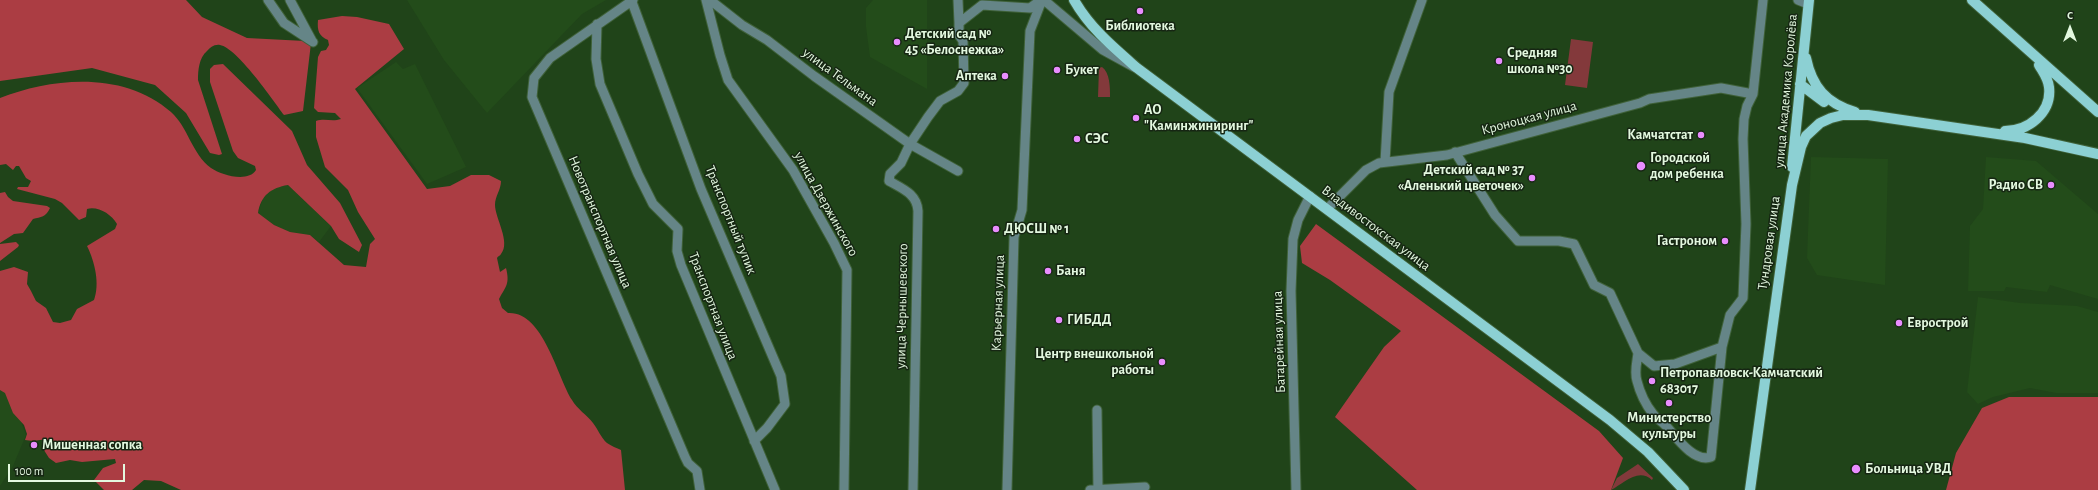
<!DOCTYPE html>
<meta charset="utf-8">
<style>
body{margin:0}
#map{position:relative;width:2098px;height:490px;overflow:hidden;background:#204419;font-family:"Alegreya Sans",sans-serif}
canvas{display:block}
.north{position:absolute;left:2050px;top:8px;width:40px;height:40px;-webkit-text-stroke:3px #162613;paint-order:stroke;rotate:0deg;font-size:11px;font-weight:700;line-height:16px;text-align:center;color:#e3f8df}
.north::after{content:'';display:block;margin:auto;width:14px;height:18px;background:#e3f8df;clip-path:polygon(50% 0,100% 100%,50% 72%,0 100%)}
.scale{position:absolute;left:8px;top:464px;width:117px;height:18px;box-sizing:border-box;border:2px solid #e3f8df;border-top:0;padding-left:5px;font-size:12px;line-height:14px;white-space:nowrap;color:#e3f8df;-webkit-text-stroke:3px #162613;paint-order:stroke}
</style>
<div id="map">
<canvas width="2098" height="490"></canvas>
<div class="north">С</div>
<div class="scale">100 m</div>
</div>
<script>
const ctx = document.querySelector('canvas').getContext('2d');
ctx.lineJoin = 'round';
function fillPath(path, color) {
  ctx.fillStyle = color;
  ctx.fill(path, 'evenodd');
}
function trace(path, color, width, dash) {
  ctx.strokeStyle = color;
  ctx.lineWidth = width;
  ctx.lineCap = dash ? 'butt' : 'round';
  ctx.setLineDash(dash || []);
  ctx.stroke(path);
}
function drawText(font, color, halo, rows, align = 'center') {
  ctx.font = font + ' "Alegreya Sans",sans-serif';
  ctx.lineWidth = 3;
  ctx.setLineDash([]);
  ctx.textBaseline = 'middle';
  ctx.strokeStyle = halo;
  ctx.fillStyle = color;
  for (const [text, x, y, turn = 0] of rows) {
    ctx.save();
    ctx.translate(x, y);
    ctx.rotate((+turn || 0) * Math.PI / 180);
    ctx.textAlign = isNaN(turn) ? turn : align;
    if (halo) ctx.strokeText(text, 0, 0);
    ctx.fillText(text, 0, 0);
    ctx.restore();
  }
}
const built = new Path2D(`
 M407,0h199l-24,14 -95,99 -43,-53z
 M873,0h54v89l-57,-32 -4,-30v-19z
 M396,62l7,7 12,-5 51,103 -39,17 -70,-96z
 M1811,157l77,2 -3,126 -68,-10 -10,-17z
 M1986,157l50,4 62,53v85l-48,-14 -3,7 -41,-5 -2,4h-36l2,-65 13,-17z
 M288,185l43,41 -12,16 -9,-7 -20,-3 -16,-7 -16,-12 6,-18 12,-8z
 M1978,297l42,6 57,3 21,6v81h-42l-26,-5 -37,9 -15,7 -11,-12z
 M0,363l26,72 -13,31 -13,20z`);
const green = new Path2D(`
 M1571,39l22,3 -6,46 -22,-3z
 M1102,67c8,6 8,20 8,30h-12l1,-29z
 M1638,464l15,14 -1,2c-14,-13 -29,4 -41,10l6,-12z`);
const forest = new Path2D(`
 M0,0h186l16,17 45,21 58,3 6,2 -8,68 -19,4c-11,-15 -47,-67 -64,-70 -6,-1 -10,3 -13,6 -8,7 -9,19 -9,29l23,71 1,3 -3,1 -9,-2 -24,-40 -31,-28 -63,-17 -92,13z
 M342,16l15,1 32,7 15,25 -49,40 72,100 23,-3 21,-11h18l12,6c0,9 -6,15 -6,24 0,13 16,37 6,49 -1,2 -3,2 -4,4l3,14 6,-4c4,16 0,18 -7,31l3,9 6,5c35,-2 49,63 64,87 5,9 15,15 21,23 5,6 8,15 14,20 4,3 10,5 14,7l4,40h-444l-20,-9 -17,-1 -12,10h-28l-10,-10 9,-12 13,-5 -1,-4 -33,3 -12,-2 -14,3 -7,-5 -7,-11 5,-8 -14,2 -8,-1 2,-6 -3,-9 -11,-12 -8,-20 -5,-3v-119l14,-4 14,5 -1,12 4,7 5,10 10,7 7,14 7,1 11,-3 6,-11 17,-9c6,-16 1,-38 -7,-54l28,-17 2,-5c-6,-10 -19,-18 -30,-15l-1,8 -7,3 -17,-17 -7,-4 -38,-10 1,-2h10l3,-6 -5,-3 -7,-12h-3l-3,4 -7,-6 -6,1v-67c53,-21 125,-27 171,14 17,15 21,42 40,56 10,7 37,15 45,2l-1,-4 -17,-8 -5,-7 -23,-69v-13l4,-4 9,-1 69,67 15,34 33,38 22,42 -3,7 -20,-13 -8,-13 -43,-41c-17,3 -27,10 -30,28l16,12 16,7 20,3 34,30 22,2 4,-23 5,-5 -17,-27 -10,-22 -23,-23 -9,-30v-16c9,-3 16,1 25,-2l-6,-6 -17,-1 -4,-4 4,-51 3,-6 5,-1 3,-5 -1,-5c-9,-4 -11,-9 -10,-20z
 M5,192l3,5 5,4 34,5 3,2c-4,9 -9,9 -17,11l-10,14 -9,1 -14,9v-50z
 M1316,224l283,207 24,27 -12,32h-194l-82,-73 49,-70 17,-16 -71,-51 -28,-17 -2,-17z
 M16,242l3,3 -1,2 -18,14v-17z
 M2009,397h89v93h-152l10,-37 26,-45z`);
const minor = new Path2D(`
 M268,0l16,23 29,19
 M290,0l22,41
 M633,0l-83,58 -16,20 -2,19 153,360 3,6 9,8 3,19
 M706,0l14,55 8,25 65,90 41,73 13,27 -3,220
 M710,0l32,25 25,15 47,36 96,68 48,27
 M958,0l1,23
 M1044,0l59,50 31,17
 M1798,0l10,4
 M632,2l69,187 80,187 4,28 -18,24 -13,13
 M597,24l-1,35 4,25 38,90 15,30 25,25 -1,22 4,14 94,225
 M1455,152l40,63 23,26h41l15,3 20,41 16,8 28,60 16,13 21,-2 47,-17
 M1385,162l4,-70 33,-92
 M1327,209l39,-39 13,-7 68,-8 193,-52 9,-4 72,-11 32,6
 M1638,353c-1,9 -4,19 -1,28 3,12 9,24 16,33 4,5 10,8 14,13 9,10 27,36 44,30l11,-110 8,-32 13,-17 3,-74 -3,-85 1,-20 3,-13 6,-12 10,-94
 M1097,410l1,80
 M913,490l5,-279c-1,-17 -15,-22 -29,-30l1,-7 11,-11 9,-19 18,-27 12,-16 18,-10 6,-8 -1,-42 -4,-6v-12l23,-18 48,3 11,-8
 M1007,490l7,-253 8,-27 8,-179 12,-31
 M1090,490l55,-3
 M1296,490l-5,-199 2,-52 5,-19 12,-24`);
const major = new Path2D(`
 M1074,0c16,28 39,47 63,68l473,352 38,32 36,38
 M1972,0l126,112
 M1806,58c6,29 20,45 49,54
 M1800,84l24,18
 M2005,131c23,0 47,-18 44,-44 -1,-9 -6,-15 -10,-22
 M1792,167l17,-167
 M1750,490l42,-305 9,-38 5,-11 14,-13 11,-5 12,-3h25l157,23 73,16`);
const markers = [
 [1140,11,4,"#e98dfe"],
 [897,42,4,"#e98dfe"],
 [1499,61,4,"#e98dfe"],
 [1057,70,4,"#e98dfe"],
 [1005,76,4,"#e98dfe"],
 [1136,118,4,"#e98dfe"],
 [1701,135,4,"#e98dfe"],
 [1077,139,4,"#e98dfe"],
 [1641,166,5,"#e98dfe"],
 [1532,178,4,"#e98dfe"],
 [2051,185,4,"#e98dfe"],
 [996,229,4,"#e98dfe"],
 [1725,241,4,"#e98dfe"],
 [1048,271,4,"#e98dfe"],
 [1059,320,4,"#e98dfe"],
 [1899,323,4,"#e98dfe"],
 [1162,362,4,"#e98dfe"],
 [1652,381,4,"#e98dfe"],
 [1669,403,4,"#e98dfe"],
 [34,445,4,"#e98dfe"],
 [1856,469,5,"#e98dfe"]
];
const poiNames = [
 ["Библиотека",1140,26,"center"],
 ["Детский сад №",905,34],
 ["45 «Белоснежка»",905,50],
 ["Средняя",1507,53],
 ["школа №30",1507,69],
 ["Букет",1065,70],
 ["Аптека",997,76,"right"],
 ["АО",1144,110],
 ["\"Каминжиниринг\"",1144,126],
 ["Камчатстат",1693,135,"right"],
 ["СЭС",1085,139],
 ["Городской",1650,158],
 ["дом ребенка",1650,174],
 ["Детский сад № 37",1524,170,"right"],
 ["«Аленький цветочек»",1524,186,"right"],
 ["Радио СВ",2043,185,"right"],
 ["ДЮСШ № 1",1004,229],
 ["Гастроном",1717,241,"right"],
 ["Баня",1056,271],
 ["ГИБДД",1067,320],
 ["Еврострой",1907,323],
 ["Центр внешкольной",1154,354,"right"],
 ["работы",1154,370,"right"],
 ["Петропавловск-Камчатский",1660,373],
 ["683017",1660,389],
 ["Министерство",1669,418,"center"],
 ["культуры",1669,434,"center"],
 ["Мишенная сопка",42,445],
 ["Больница УВД",1865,469]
];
const streetNames = [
 ["улица Тельмана",840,77,36],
 ["улица Академика Королёва",1786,91,-85],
 ["Кроноцкая улица",1529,118,-15],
 ["улица Дзержинского",826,204,61],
 ["Транспортный тупик",731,220,68],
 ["Новотранспортная улица",600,222,67],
 ["Владивостокская улица",1376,228,37],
 ["Тундровая улица",1769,243,-82],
 ["Карьерная улица",998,303,-88],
 ["Транспортная улица",713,306,69],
 ["улица Чернышевского",902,306,-89],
 ["Батарейная улица",1279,342,-92]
];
fillPath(built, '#234c1a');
fillPath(green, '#83393b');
fillPath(forest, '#ab3d43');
trace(minor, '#3f6139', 11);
trace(major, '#3f6139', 12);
trace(minor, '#658587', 9);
trace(major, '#8cd0d3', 10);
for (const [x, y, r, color] of markers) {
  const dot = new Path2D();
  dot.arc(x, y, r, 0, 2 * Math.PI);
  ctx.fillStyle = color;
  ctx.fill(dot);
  trace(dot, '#162613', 1.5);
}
drawText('bold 14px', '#e3f8df', '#162613', poiNames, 'left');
drawText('14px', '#e3f8df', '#162613', streetNames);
</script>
